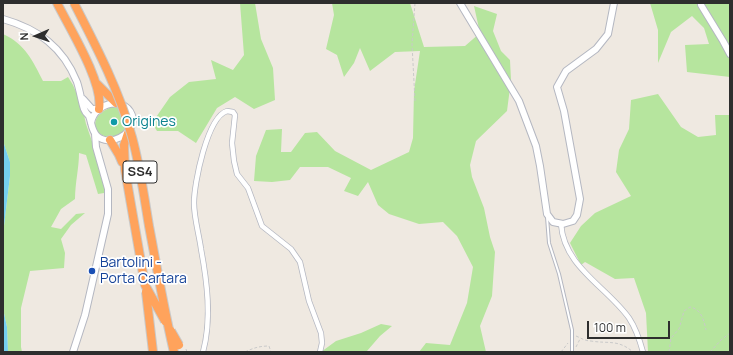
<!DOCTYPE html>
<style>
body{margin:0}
#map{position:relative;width:733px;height:355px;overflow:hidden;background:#efe9e1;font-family:Manrope,sans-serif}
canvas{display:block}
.frame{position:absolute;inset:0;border:4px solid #2e2e2e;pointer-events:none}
.north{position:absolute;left:16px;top:16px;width:40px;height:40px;-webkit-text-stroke:3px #fff;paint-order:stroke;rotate:268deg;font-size:11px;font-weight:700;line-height:16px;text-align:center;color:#2e2e2e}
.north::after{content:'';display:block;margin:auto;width:14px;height:18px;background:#2e2e2e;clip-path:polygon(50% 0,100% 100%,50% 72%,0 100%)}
.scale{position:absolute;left:587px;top:321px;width:83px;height:18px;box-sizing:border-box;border:2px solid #2e2e2e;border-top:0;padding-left:5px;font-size:12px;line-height:14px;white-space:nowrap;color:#2e2e2e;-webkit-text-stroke:3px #fff;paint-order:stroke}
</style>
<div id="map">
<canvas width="733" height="355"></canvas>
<div class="frame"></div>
<div class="north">N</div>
<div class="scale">100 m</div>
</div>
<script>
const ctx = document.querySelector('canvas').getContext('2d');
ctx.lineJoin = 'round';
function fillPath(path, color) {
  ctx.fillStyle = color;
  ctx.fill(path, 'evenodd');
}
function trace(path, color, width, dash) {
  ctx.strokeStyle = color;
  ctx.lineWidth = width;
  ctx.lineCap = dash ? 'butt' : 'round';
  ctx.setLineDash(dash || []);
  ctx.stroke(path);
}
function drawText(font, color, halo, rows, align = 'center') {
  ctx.font = font + ' Manrope,sans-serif';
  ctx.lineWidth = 3.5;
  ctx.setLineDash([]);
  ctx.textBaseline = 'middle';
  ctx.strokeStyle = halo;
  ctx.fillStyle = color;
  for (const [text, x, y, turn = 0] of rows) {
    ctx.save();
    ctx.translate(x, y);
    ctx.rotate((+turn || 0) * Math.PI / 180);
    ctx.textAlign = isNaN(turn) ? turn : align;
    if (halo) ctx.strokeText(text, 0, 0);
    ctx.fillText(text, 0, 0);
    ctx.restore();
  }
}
const green = new Path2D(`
 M240,3h15l6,36 12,29 2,32 -21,9 -19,-12 -18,11 -21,35 -18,-12h-21l-5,-8 18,-26 19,-15 27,-3 -5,-19 22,10 11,-15z
 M332,3h78l14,44 41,-1 15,-13 -6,-27 23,8 -4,17 8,20 9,9 1,20 -4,31 -31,30 -6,24 2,12 12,31 6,29 5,15 -3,44 -12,30 6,26h-67l7,-9 24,2 17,-42 6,-36 -16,-31 -14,-14 -24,2 -30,-10 -11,-9 -10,-23 -10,14 -14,-5 7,-13 -23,-11h-28l-10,13 -18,2 -18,-1 2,-25 10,-26 16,-1 -1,23h10l14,-19 12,-1 18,19 36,19 38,-18 4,-14 1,-47 6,-40 -25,1 -25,19 -10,-23 -6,15 -10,14 -7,-22 -11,-6 8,-34z
 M650,3h80v74l-43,-5 -2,-27 24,-1 -5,-16 -12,-12 -21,16 -13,31v-33z
 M3,34c22,10 30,27 40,47h18l7,-4 5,8 9,21 4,18 20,58 -2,11 -6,1 -12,-39 -7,-2c0,15 -4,30 -4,46l-14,10 -10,18 10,2 15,-15 9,-1 -14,12 -10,14 4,14 -1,15 -34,3 -9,37v39l1,5h-14l-1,-25 -4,-18v-75l7,-58v-14l-7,-21z
 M658,94l23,33 17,10 18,-2 -1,-20h15v237h-82l-2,-39 -12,-35 -19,1 -30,-17 -4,3 -11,-22 11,-17 14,-13 36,-17 -15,-24 3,-22 10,-21 2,-29z
 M112,107h8l9,19c-2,2 -4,5 -6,7 -22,15 -44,-14 -11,-26z
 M381,324l11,2 -12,10 -13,15v1h-46l15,-11 25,-8z`);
const water = new Path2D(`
 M3,141l7,21v14l-7,58z
 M3,309l4,18 1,25h-5z`);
const path = new Path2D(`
 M415,101l-3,-57 3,-41
 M576,336c5,2 9,5 15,5 17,3 27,-2 42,11
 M576,347l4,-8
 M186,349l1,3
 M245,352c8,-4 15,-6 24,-6l2,6
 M561,352l7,-9
 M669,352l2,-14 8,-9 5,-18 6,-4c11,2 14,13 16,23
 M710,352l11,-12 9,-7`);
const lane = new Path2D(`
 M547,217l2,26 10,31 13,56v22`);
const street = new Path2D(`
 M561,224c3,43 45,62 68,94 6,9 11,23 14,34
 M203,352c9,-33 4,-71 -2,-103 -2,-15 -7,-31 -7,-46 0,-19 13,-86 33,-92l6,1 2,3 -3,28 2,18 3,13 11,14 14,38 29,23 9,13 9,39 12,32 1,10 -2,9`);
const secondary = new Path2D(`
 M460,3l59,98 17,45 4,20 7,48 6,8 10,2 10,-3 4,-6 3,-16 -16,-88 -7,-24 9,-16 30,-22 12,-15 6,-31
 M701,3v2l22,36 7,13
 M3,19c35,10 60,28 74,63 3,9 4,18 7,27 1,3 3,5 5,7 3,7 2,14 8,20 13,11 36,-1 36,-17 -5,-25 -39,-17 -42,4
 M83,99l9,10h7
 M73,352l12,-37 23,-101v-25l-12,-42 -1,-13`);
const highway = new Path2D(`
 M57,3c12,24 47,80 42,106
 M97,84l19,19
 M128,133l-4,12 1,25 20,115
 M110,140l9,15 3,7`);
const highwayBridge = new Path2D(`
 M74,3c22,43 45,87 58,134 8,29 12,59 17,89 8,42 15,84 25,126
 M145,285l20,36
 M146,292l7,60
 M171,331l8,14`);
const markers = [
 [114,122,4,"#0f9aa8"],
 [92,271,4,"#1a4fb4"]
];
const shields = [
 [140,172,34]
];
const shieldNames = [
 ["SS4",140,172]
];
const cultureNames = [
 ["Origines",122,122]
];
const transitNames = [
 ["Bartolini -",100,263],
 ["Porta Cartara",100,279]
];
fillPath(green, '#b6e59e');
fillPath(water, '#75cff0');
trace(lane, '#b4b7c1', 4);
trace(street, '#b4b7c1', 6);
trace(secondary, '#b4b7c1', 8);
trace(highway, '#c9c9c9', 10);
trace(path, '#c9c9c9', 1, [3, 2]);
trace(lane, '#fff', 2);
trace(street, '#fff', 4.5);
trace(secondary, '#fff', 6);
trace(highway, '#ffa35c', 8);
trace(highwayBridge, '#c9c9c9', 10, []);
trace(highwayBridge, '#ffa35c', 8);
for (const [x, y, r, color] of markers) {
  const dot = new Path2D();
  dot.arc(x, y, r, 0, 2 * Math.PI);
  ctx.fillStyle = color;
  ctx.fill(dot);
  trace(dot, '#fff', 1.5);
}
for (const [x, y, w] of shields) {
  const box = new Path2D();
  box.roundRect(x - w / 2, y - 11, w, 22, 3);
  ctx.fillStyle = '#fff';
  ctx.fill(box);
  trace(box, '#2e2e2e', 1);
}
drawText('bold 13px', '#2e2e2e', null, shieldNames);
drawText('14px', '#0d838f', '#fff', cultureNames, 'left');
drawText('14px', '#164399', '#fff', transitNames, 'left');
</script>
